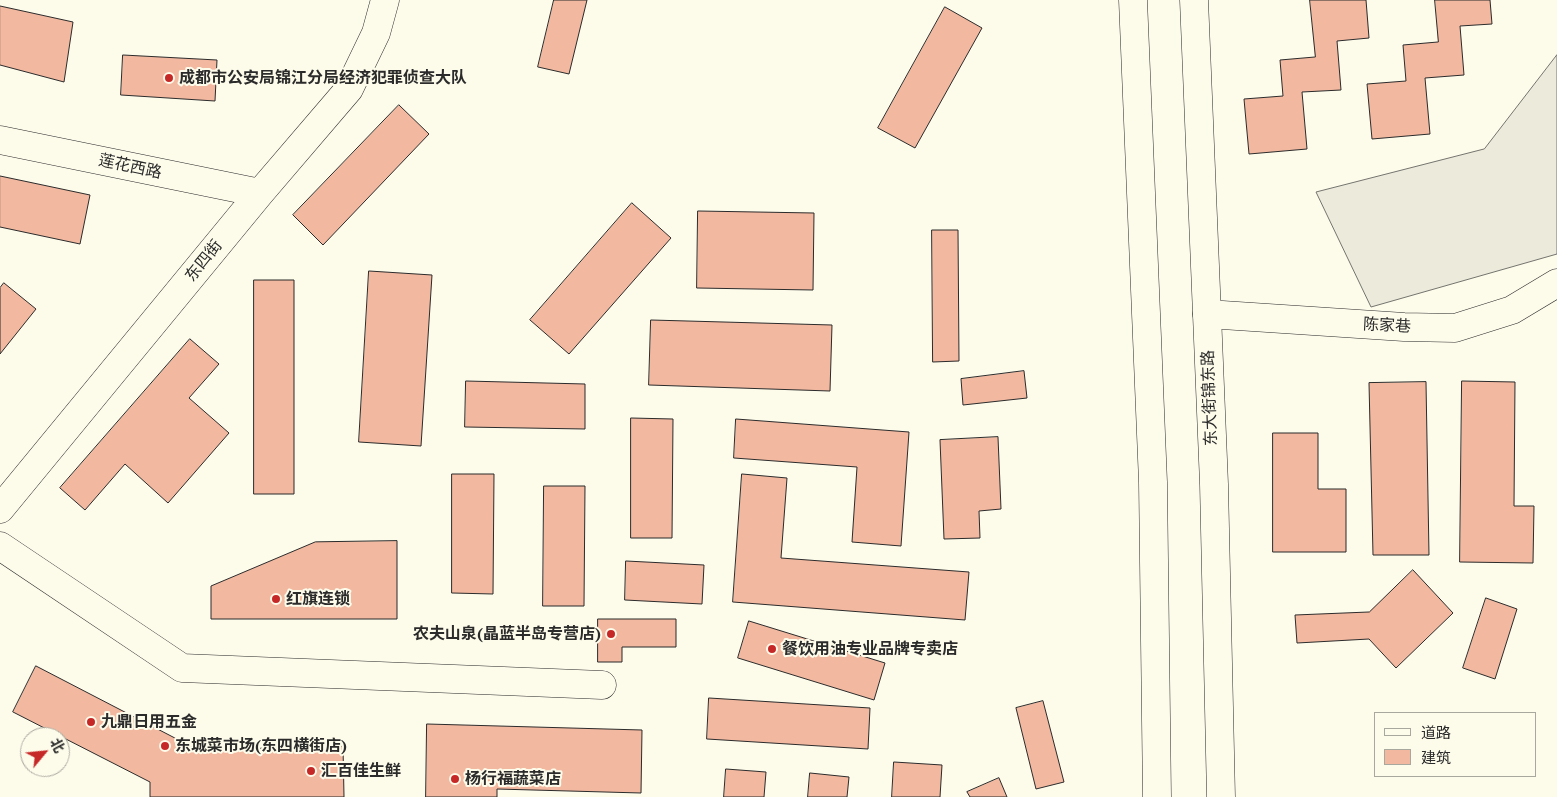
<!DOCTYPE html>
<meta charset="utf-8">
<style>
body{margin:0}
#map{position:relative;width:1557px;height:797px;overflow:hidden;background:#fdfbea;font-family:"PT Serif","Noto Sans SC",serif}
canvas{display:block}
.legend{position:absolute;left:1374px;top:712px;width:162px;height:65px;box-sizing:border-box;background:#fdfbea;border:1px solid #a9a89e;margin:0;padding:6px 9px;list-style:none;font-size:15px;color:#2b2b2b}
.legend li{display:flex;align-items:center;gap:10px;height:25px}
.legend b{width:25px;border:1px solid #a9a89e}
.north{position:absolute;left:20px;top:727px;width:50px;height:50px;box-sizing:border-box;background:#fdfbea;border:1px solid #a9a89e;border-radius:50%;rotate:62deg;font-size:14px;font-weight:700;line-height:20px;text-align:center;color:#2b2b2b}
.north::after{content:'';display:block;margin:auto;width:18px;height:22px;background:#c62828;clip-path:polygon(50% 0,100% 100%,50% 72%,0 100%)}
</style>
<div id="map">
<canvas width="1557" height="797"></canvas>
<ul class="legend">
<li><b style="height:6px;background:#fdfbea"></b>道路</li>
<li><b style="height:14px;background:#f2b8a0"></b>建筑</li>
</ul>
<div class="north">北</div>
</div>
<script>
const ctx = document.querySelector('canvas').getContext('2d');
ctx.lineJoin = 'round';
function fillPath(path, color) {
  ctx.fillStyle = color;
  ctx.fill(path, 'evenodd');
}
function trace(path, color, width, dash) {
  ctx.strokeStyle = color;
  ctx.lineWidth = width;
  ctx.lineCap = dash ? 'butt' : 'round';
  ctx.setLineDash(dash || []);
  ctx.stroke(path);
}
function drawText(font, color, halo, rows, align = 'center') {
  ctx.font = font + ' "PT Serif","Noto Sans SC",serif';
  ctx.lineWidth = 4;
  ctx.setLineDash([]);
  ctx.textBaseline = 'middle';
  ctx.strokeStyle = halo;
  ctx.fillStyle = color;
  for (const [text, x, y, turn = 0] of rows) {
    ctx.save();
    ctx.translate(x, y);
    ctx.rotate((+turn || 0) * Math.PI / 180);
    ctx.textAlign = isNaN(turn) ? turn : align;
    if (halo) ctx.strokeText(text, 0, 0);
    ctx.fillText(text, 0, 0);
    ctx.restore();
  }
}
const parking = new Path2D(`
 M1557,55v199l-186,53 -55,-115 168,-43z`);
const building = new Path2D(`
 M554,0h33l-18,74 -31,-7z
 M1310,0h56l3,38 -32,3 4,49 -39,2 5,57 -58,5 -5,-55 39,-3 -3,-36 35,-3z
 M1435,0h55l2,24 -32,2 4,49 -39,3 5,56 -58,5 -5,-55 39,-3 -3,-36 35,-3z
 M0,6l73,16 -9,60 -64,-17z
 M945,7l37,21 -67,120 -37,-20z
 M123,55l94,5 -2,41 -94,-6z
 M399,105l30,29 -106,111 -30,-30z
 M0,176l90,19 -10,49 -80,-17z
 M632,203l39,35 -102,116 -39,-34z
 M698,211l116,2 -1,77 -116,-2z
 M932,230h26l1,131 -26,1z
 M369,271l63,4 -11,171 -62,-4z
 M254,280h40v214h-40z
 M4,283l32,26 -36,45v-66z
 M651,320l181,5 -2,66 -181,-6z
 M190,339l29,25 -30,34 40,35 -61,70 -43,-39 -40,46 -25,-22z
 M1024,371l3,27 -64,7 -2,-26z
 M466,381l119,3v45l-120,-2z
 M1462,381l53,1 -1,124h20l-1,57 -73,-1z
 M1426,382l3,173h-56l-4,-172z
 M631,418l42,1 -1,119h-41z
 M736,419l173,13 -8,114 -49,-4 5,-75 -123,-9z
 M1273,433h45v56h28v63h-73z
 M998,437l3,72 -22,2 1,27 -36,1 -4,-99z
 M452,474h42l-1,120 -41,-1z
 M742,474l45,4 -6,80 188,14 -4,48 -232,-18z
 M544,486h41l-1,120h-41z
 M397,541v78h-186v-33l104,-44z
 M626,561l78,4 -2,39 -77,-4z
 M1413,570l40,43 -57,55 -27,-29 -72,4 -2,-28 74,-3z
 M1486,598l31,11 -22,70 -32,-11z
 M598,619h78v28h-54v15h-24z
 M749,621l136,42 -11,37 -136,-42z
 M36,666l162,84 145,-4 1,51h-194v-15l-137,-70z
 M709,698l161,10 -2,41 -161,-10z
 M1043,701l21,81 -28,7 -20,-81z
 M427,724l215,6 -1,63 -144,-4v8h-71z
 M894,762l48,3 -2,32h-48z
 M726,769l40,3 -2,25h-40z
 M810,773l39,4 -2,20h-39z
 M999,778l8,19h-37l-3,-5z`);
const minor = new Path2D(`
 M0,140l260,53
 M1207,314l197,13 51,1 57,-18 45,-27
 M0,509l260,-316 89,-104 27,-56 9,-33
 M0,546l182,122 420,17`);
const major = new Path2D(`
 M1133,0l20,482 4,315
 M1194,0l20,484 7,313`);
const markers = [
 [169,78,5,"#c62828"],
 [276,599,5,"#c62828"],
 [611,634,5,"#c62828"],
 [772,649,5,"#c62828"],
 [91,722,5,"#c62828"],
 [165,746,5,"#c62828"],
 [311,771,5,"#c62828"],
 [455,779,5,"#c62828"]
];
const poiNames = [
 ["成都市公安局锦江分局经济犯罪侦查大队",179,78],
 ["红旗连锁",286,599],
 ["农夫山泉(晶蓝半岛专营店)",601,634,"right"],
 ["餐饮用油专业品牌专卖店",782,649],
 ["九鼎日用五金",101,722],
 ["东城菜市场(东四横街店)",175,746],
 ["汇百佳生鲜",321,771],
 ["杨行福蔬菜店",465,779]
];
const streetNames = [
 ["莲花西路",130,167,12],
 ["东四街",204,261,-51],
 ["陈家巷",1387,326,3],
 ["东大街锦东路",1210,398,-92]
];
fillPath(parking, '#eceadb');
trace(parking, '#74746e', 1);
fillPath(building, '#f2b8a0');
trace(building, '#2b2b2b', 1);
trace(minor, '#2b2b2b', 29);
trace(major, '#2b2b2b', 29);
trace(minor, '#fdfbea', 28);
trace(major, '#fdfbea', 28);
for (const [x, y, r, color] of markers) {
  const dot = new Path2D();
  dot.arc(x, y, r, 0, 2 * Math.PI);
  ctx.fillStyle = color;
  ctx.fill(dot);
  trace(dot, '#fdfbea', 2);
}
drawText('bold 16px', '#2b2b2b', '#fdfbea', poiNames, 'left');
drawText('16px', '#2b2b2b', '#fdfbea', streetNames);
</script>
